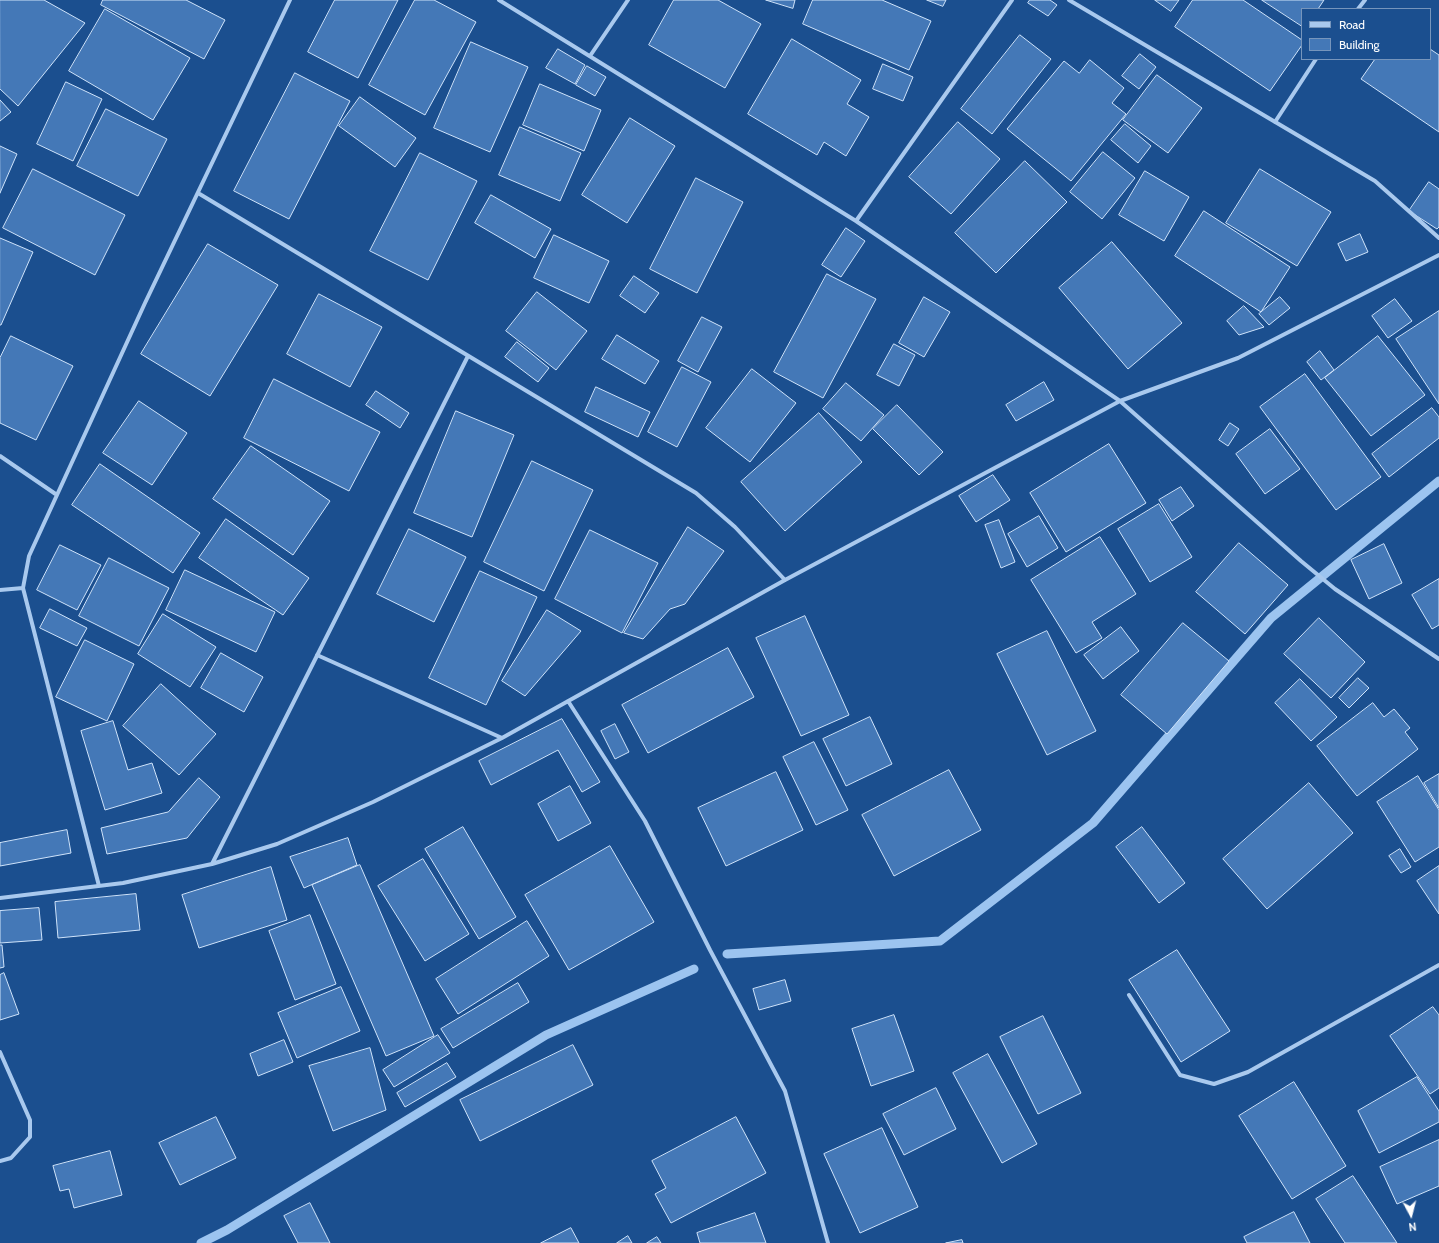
<!DOCTYPE html>
<style>
body{margin:0}
#map{position:relative;width:1439px;height:1243px;overflow:hidden;background:#1b4f8f;font-family:Cabin,sans-serif}
canvas{display:block}
.legend{position:absolute;left:1301px;top:8px;width:130px;height:52px;box-sizing:border-box;background:#1b4f8f;border:1px solid #7695bc;margin:0;padding:5px 7px;list-style:none;font-size:12px;color:#fff}
.legend li{display:flex;align-items:center;gap:8px;height:20px}
.legend b{width:20px;border:1px solid #7695bc}
.north{position:absolute;left:1391px;top:1195px;width:40px;height:40px;-webkit-text-stroke:3px #1b4f8f;paint-order:stroke;rotate:173deg;font-size:11px;font-weight:700;line-height:16px;text-align:center;color:#fff}
.north::after{content:'';display:block;margin:auto;width:14px;height:18px;background:#fff;clip-path:polygon(50% 0,100% 100%,50% 72%,0 100%)}
</style>
<div id="map">
<canvas width="1439" height="1243"></canvas>
<ul class="legend">
<li><b style="height:5px;background:#a9c9ee"></b>Road</li>
<li><b style="height:11px;background:#4478b7"></b>Building</li>
</ul>
<div class="north">N</div>
</div>
<script>
const ctx = document.querySelector('canvas').getContext('2d');
ctx.lineJoin = 'round';
function trace(path, color, width, dash) {
  ctx.strokeStyle = color;
  ctx.lineWidth = width;
  ctx.lineCap = dash ? 'butt' : 'round';
  ctx.setLineDash(dash || []);
  ctx.stroke(path);
}
function fillPath(path, color) {
  ctx.fillStyle = color;
  ctx.fill(path, 'evenodd');
}
const stream = new Path2D(`
 M727,954l213,-13 153,-118 178,-205 168,-137
 M201,1243l26,-13 319,-195 148,-66`);
const building = new Path2D(`
 M0,0h44l41,23 -67,83 -18,-17z
 M103,0h83l39,20 -21,39 -103,-54z
 M335,0h63l-40,78 -50,-26z
 M415,0h19l42,22 -51,93 -56,-30z
 M674,0h44l43,24 -36,64 -76,-43z
 M766,0h29l-2,8z
 M813,0h69l49,21 -22,49 -106,-46z
 M927,0h19l-3,6z
 M1030,0h20l7,5 -9,11 -20,-13z
 M1155,0h24l-8,11z
 M1193,0h50l59,40v5l-32,46 -95,-64z
 M1262,0h62l-6,9h-16v17z
 M105,9l85,49 -37,62 -84,-49z
 M1020,35l31,24 -59,75 -31,-25z
 M792,39l69,41 -14,24 22,13 -23,39 -22,-14 -7,13 -69,-41z
 M471,42l57,25 -38,85 -56,-24z
 M558,49l27,16 -10,19 -29,-16z
 M1430,49l9,6v77l-78,-53 14,-20h55z
 M1140,54l16,13 -17,22 -17,-13z
 M1090,60l34,28 -12,15 14,11 -55,67 -64,-52 57,-68 15,12z
 M883,64l30,13 -10,24 -30,-12z
 M587,66l19,11 -11,19 -19,-11z
 M295,73l55,28 -61,118 -55,-28z
 M1157,75l45,33 -34,45 -45,-33z
 M66,82l36,17 -29,62 -36,-17z
 M540,84l61,26 -17,41 -61,-26z
 M360,97l56,41 -21,29 -56,-41z
 M0,100l11,12 -11,9z
 M106,109l61,30 -29,57 -61,-30z
 M630,118l45,28 -48,77 -45,-28z
 M958,122l42,37 -49,55 -42,-37z
 M1125,124l26,22 -13,17 -27,-23z
 M520,127l61,26 -21,48 -61,-26z
 M0,146l17,8 -17,39z
 M1103,152l32,26 -33,41 -32,-27z
 M420,153l57,28 -49,99 -58,-29z
 M1025,161l42,41 -71,71 -41,-40z
 M33,169l92,46 -30,60 -92,-47z
 M1260,169l71,43 -34,54 -71,-43z
 M1145,171l44,26 -25,44 -45,-26z
 M696,178l47,24 -46,91 -47,-24z
 M1429,182l10,7v38l-2,2 -28,-18z
 M491,195l60,34 -16,29 -60,-35z
 M1204,211l86,56 -29,45 -86,-56z
 M846,228l19,13 -24,36 -19,-12z
 M1360,234l8,18 -22,9 -8,-17z
 M554,235l55,26 -20,42 -55,-25z
 M0,238l33,14 -32,73h-1z
 M1112,242l70,81 -54,46 -69,-81z
 M208,244l70,41 -68,111 -69,-42z
 M827,274l49,25 -53,99 -49,-26z
 M634,276l25,17 -14,20 -25,-17z
 M537,292l50,39 -31,39 -50,-39z
 M319,294l63,33 -32,60 -63,-33z
 M924,297l26,15 -26,45 -25,-14z
 M1280,297l10,11 -21,17 -10,-11z
 M1395,299l17,22 -24,17 -16,-22z
 M1244,306l20,21 -25,8 -12,-14z
 M1439,311v93l-43,-65z
 M702,317l20,10 -24,45 -20,-11z
 M617,335l42,26 -14,23 -43,-25z
 M11,336l62,30 -37,74 -36,-17v-65z
 M1378,336l47,59 -54,41 -46,-58z
 M517,342l32,26 -11,14 -33,-25z
 M894,344l21,11 -16,31 -22,-11z
 M1320,351l14,19 -13,10 -14,-18z
 M682,367l29,15 -34,65 -29,-15z
 M752,369l44,34 -46,59 -44,-34z
 M1305,374l76,103 -45,33 -76,-103z
 M274,379l106,53 -31,59 -105,-53z
 M1044,382l10,18 -38,21 -10,-16z
 M846,383l38,32 -23,26 -38,-32z
 M596,387l54,25 -12,25 -53,-25z
 M376,391l33,22 -9,15 -34,-23z
 M139,401l48,32 -35,52 -49,-32z
 M897,405l46,47 -24,23 -46,-46z
 M1432,408l7,9v21l-50,39 -17,-23z
 M456,411l58,24 -42,102 -58,-24z
 M819,413l43,49 -77,69 -44,-49z
 M1230,423l9,6 -11,17 -9,-6z
 M1270,429l30,40 -35,25 -29,-40z
 M1109,444l37,59 -80,49 -36,-59z
 M251,446l79,55 -37,54 -80,-56z
 M532,461l61,29 -49,101 -60,-29z
 M100,464l100,69 -27,40 -101,-68z
 M993,475l17,25 -34,22 -17,-26z
 M1181,487l13,19 -22,15 -13,-21z
 M1159,504l33,53 -42,25 -32,-53z
 M1039,516l19,32 -31,19 -19,-33z
 M226,519l83,59 -26,37 -84,-57z
 M999,520l16,42 -14,6 -16,-43z
 M688,527l36,24 -39,53 -15,5 -27,30 -19,-6z
 M409,529l57,28 -32,65 -57,-28z
 M590,530l68,33 -36,70 -67,-34z
 M1100,537l36,57 -44,28 10,16 -26,15 -45,-73z
 M1239,543l49,42 -43,49 -49,-42z
 M1384,544l18,39 -33,16 -18,-39z
 M60,545l41,20 -24,45 -40,-20z
 M109,558l60,30 -30,58 -60,-30z
 M185,570l90,42 -19,40 -90,-42z
 M480,571l57,26 -51,108 -57,-27z
 M1439,579v46l-7,4 -20,-34z
 M50,609l37,19 -10,18 -37,-18z
 M547,610l34,21 -56,65 -23,-15z
 M163,614l53,33 -26,40 -52,-33z
 M805,616l44,99 -48,21 -45,-98z
 M1319,618l46,44 -34,36 -47,-44z
 M1183,623l46,38 -62,73 -46,-39z
 M1121,627l18,24 -36,28 -19,-24z
 M1047,631l49,100 -49,24 -50,-101z
 M85,640l49,24 -27,57 -51,-24z
 M728,648l26,49 -106,56 -26,-48z
 M221,653l42,24 -19,35 -43,-24z
 M1358,678l11,10 -20,20 -10,-10z
 M1300,679l37,38 -26,24 -36,-38z
 M161,684l55,50 -37,41 -56,-49z
 M1373,703l11,14 10,-8 16,19 -5,4 13,17 -61,47 -40,-50z
 M870,717l22,47 -46,22 -23,-47z
 M562,719l38,63 -18,10 -24,-42 -67,35 -12,-24z
 M113,721l15,49 24,-7 10,30 -57,17 -24,-79z
 M615,724l14,28 -14,7 -14,-28z
 M814,742l34,68 -32,15 -33,-68z
 M949,770l32,60 -87,46 -32,-61z
 M776,772l27,58 -77,36 -28,-58z
 M1439,774v34l-15,-25z
 M1418,776l21,34v37l-24,15 -38,-60z
 M199,778l21,19 -33,41 -80,16 -6,-26 67,-16z
 M1309,783l44,50 -86,76 -44,-50z
 M570,786l21,37 -33,18 -20,-37z
 M463,827l53,90 -37,22 -54,-90z
 M1142,827l43,56 -26,20 -43,-56z
 M67,830l4,23 -71,13v-23z
 M348,838l9,27 -53,23 -14,-31z
 M610,846l44,76 -85,48 -44,-75z
 M1400,849l11,18 -10,6 -12,-17z
 M423,859l46,75 -44,27 -47,-75z
 M360,865l74,171 -48,20 -74,-171z
 M1439,866v48l-22,-33z
 M271,867l16,53 -88,28 -17,-53z
 M136,894l4,36 -82,8 -3,-36z
 M39,908l3,32 -42,3v-32z
 M310,915l26,69 -41,16 -26,-69z
 M527,921l22,35 -91,58 -22,-35z
 M0,945h2l2,22 -4,1z
 M1177,950l53,81 -49,31 -52,-82z
 M4,973l15,41 -19,6v-45z
 M785,980l6,21 -32,9 -6,-21z
 M518,983l11,19 -76,46 -12,-19z
 M341,987l19,44 -63,27 -19,-45z
 M1433,1007l6,8v73l-9,6 -40,-58z
 M894,1015l20,56 -43,15 -19,-57z
 M1043,1016l38,77 -43,21 -38,-77z
 M438,1035l12,18 -56,34 -11,-17z
 M284,1040l9,22 -35,14 -8,-22z
 M573,1045l20,40 -113,56 -20,-41z
 M370,1048l16,62 -53,21 -24,-65z
 M988,1054l49,90 -35,19 -49,-90z
 M447,1063l9,14 -51,30 -8,-14z
 M1417,1077l22,34v11l-60,31 -21,-42z
 M1294,1082l52,84 -54,33 -53,-83z
 M936,1088l20,41 -52,26 -21,-41z
 M216,1117l20,41 -56,27 -21,-42z
 M736,1117l30,56 -95,50 -16,-29 11,-6 -14,-27z
 M882,1128l36,79 -58,26 -36,-79z
 M1439,1140v46l-42,18 -17,-37z
 M110,1151l12,44 -48,13 -5,-19 -9,2 -7,-25z
 M1353,1176l44,67h-52l-29,-44z
 M310,1203l20,40h-32l-14,-27z
 M1294,1212l16,31h-63l-3,-6z
 M755,1213l11,30h-66l-3,-10z
 M571,1228l8,15h-38z
 M628,1236l4,7h-15z
 M657,1237l4,6h-14z
 M962,1240l1,3h-17z`);
const street = new Path2D(`
 M499,0l357,221 264,180 181,160 34,28 104,70
 M1069,0l306,181 64,57
 M1358,9l7,-9
 M590,56l38,-56
 M1275,122l41,-63
 M198,193l498,300 39,34 50,53
 M856,221l156,-221
 M0,456l57,39
 M0,590l23,-2
 M317,655l185,83
 M568,701l77,120 65,129 75,141 43,152
 M212,864l256,-508
 M99,886l-76,-298 6,-32 116,-253 145,-303
 M0,898l123,-15 89,-19 65,-20 96,-42 129,-64 283,-158 335,-179 118,-43 201,-103
 M1129,995l51,80 34,9 34,-12 191,-107
 M0,1052l30,68v17l-19,21 -11,3`);
trace(stream, '#9cc4f0', 9);
fillPath(building, '#4478b7');
trace(building, '#cfe3fa', 1);
trace(street, '#a9c9ee', 4);
</script>
